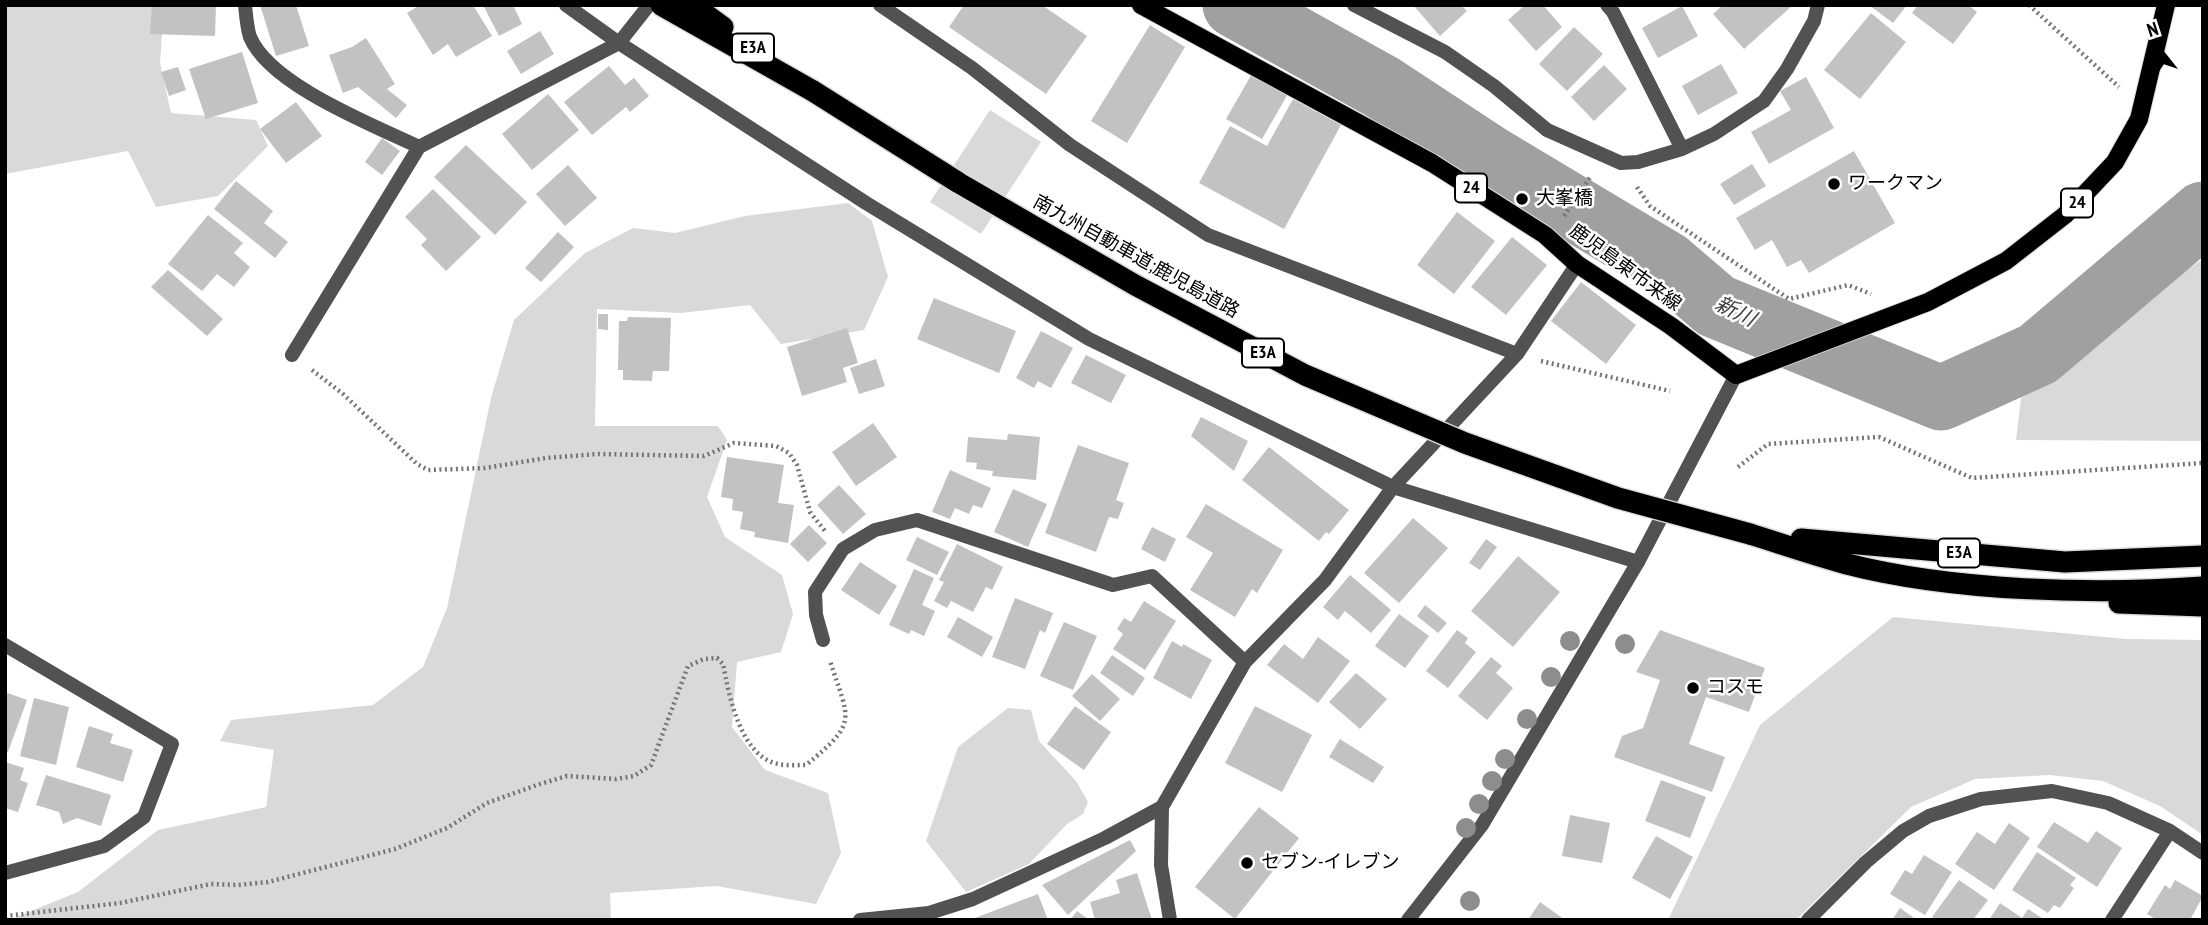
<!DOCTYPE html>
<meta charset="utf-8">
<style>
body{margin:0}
#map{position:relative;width:2208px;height:925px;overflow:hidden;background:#fff;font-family:"PT Sans Narrow",sans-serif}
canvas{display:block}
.frame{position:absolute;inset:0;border:7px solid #000;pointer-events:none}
.north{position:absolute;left:2124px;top:14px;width:70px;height:70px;-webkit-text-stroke:5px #fff;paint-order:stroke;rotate:342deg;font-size:19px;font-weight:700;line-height:28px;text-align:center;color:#000}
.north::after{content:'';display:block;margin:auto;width:24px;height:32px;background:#000;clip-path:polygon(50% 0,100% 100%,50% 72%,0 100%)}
</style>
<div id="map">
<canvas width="2208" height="925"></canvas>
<div class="frame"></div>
<div class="north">N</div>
</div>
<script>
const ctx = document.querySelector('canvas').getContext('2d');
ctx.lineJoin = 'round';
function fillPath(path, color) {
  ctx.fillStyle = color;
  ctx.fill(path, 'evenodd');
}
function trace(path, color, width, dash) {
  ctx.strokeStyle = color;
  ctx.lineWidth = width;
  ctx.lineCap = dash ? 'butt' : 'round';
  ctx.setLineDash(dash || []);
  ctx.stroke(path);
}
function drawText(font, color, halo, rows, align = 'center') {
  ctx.font = font + ' "PT Sans Narrow","Noto Sans JP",sans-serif';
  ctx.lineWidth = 5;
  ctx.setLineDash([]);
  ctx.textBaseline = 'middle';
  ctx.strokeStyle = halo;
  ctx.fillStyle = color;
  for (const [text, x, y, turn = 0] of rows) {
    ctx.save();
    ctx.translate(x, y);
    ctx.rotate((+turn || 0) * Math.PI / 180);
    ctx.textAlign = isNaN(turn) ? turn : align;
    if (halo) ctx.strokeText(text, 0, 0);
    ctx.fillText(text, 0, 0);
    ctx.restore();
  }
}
const green = new Path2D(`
 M5,5h159l-4,58 11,50 85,7 12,26 -50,50 -62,11 -28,-56 -123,23z
 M990,110l51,32 -60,92 -51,-32z
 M848,203l24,18 16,56 -24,53 -83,14 -31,-39 -69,8 -84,-4 -2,117h123l9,14 -20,57 18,40 57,38 11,39 -12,38 -44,10 -5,65 33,43 63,23 13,60 -25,51 -99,-18 -107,7 1,27h-602l69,-28 80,-62 108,-23 8,-57 -54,-9 11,-21 142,-15 50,-38 24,-59 44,-210 23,-78 71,-67 48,-25 42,5 70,-17z
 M2203,259v182l-187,-1 5,-42 62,-56z
 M1893,617l233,22 77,1v195l-43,-29 -57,-25 -53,-6 -75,4 -64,28 -115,113h-128l92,-195z
 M1008,708l23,2 8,31 37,40 12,21 -5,12 -16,10 -38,40 -63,28 -40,-51 32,-94z`);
const river = new Path2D(`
 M1235,5l147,82 108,71 177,106 49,42 225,92 97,-44 165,-140`);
const building = new Path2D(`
 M152,5h64l-1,31 -65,-2z
 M260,5h36l13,41 -33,10z
 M420,5h53l19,31 -36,21 -8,-13 -15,11 -26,-42z
 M483,5h30l9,19 -23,12z
 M964,5h78l45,31 -41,58 -97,-67z
 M1413,5h48l6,6 -27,25z
 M1525,5h18l19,22 -26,24 -28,-31z
 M1723,5h70l-49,44 -31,-35z
 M1869,5h38l-14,18z
 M1918,5h50l9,7 -24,32 -41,-31z
 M1682,6l16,30 -40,22 -16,-30z
 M1871,13l35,29 -46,57 -36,-29z
 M1150,25l35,22 -58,96 -36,-22z
 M1574,27l29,27 -36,37 -28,-27z
 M540,31l14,23 -33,20 -14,-23z
 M366,38l29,46 -8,5 20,16 -11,13 -38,-31 -15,6 -14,-38 23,-8z
 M242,52l16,51 -52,16 -17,-50z
 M1721,64l17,29 -40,22 -16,-29z
 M1604,65l23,24 -33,32 -23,-24z
 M609,66l16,19 9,-7 15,18 -19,16 -4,-5 -34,28 -28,-33z
 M178,67l8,23 -17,6 -8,-24z
 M1253,72l36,20 -27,47 -36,-20z
 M1806,77l28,51 -65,36 -18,-32 40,-22 -11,-19z
 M548,94l31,36 -47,40 -30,-36z
 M1293,99l48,26 -57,104 -85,-46 31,-57 37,20z
 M296,102l26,34 -36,27 -26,-34z
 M382,138l18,13 -18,24 -17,-13z
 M466,145l61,57 -32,33 -61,-58z
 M1854,151l41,72 -86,50 -8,-13 -14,7 -15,-27 -17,10 -19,-32z
 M1752,164l14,22 -32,19 -14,-21z
 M568,165l29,33 -32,28 -29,-32z
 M236,181l37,30 -9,12 24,19 -13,16 -61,-49z
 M433,189l48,48 -35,34 -25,-26 6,-6 -22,-22z
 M1457,212l38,29 -41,53 -37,-29z
 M208,215l35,28 -9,10 16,14 -16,20 -17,-13 -15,17 -34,-27z
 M558,232l16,15 -33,35 -16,-14z
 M1512,237l35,28 -41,50 -35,-28z
 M168,270l55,49 -16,17 -56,-49z
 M1581,282l55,43 -30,39 -55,-43z
 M934,298l82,33 -17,42 -82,-34z
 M598,314h10v16l-10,-1z
 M628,317l43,1 -2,53h-16l-1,10 -29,-1v-10h-5l1,-49h8z
 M847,328l11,35 -15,5 4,14 -45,14 -15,-49z
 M1041,331l32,17 -22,40 -13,-7 -4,7 -18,-10z
 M1086,355l40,20 -15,28 -40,-20z
 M876,359l9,27 -26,8 -9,-26z
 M1201,417l47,24 -14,30 -43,-35z
 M873,423l24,34 -41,29 -24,-34z
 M1008,434l32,3 -4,43 -44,-4 1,-5 -17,-2 1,-6 -11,-1 2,-25 39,3z
 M1078,445l51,18 -13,37 8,3 -6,16 -9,-2 -13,35 -51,-19z
 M1269,447l80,63 -20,24 -3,-2 -7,9 -77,-61z
 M727,457l57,8 -6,38 16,2 -6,38 -34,-6 1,-5 -15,-3 3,-17 -11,-2 1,-11 -12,-2z
 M950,470l41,18 -9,20 -9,-3 -4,9 -14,-6 -5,11 -18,-7z
 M839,485l27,29 -23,20 -26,-29z
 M1013,489l34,15 -19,43 -34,-15z
 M1206,504l77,46 -26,43 -5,-4 -17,28 -45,-27 23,-37 -27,-16z
 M1413,518l35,30 -49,55 -35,-30z
 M809,525l18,18 -19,19 -18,-18z
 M1152,527l24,12 -11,23 -24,-13z
 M917,537l32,15 -12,23 -31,-15z
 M1486,539l11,8 -17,23 -11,-7z
 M957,544l46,23 -11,23 -6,-3 -13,25 -22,-11 -4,7 -13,-7 10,-19 -5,-2z
 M1518,556l42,36 -47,55 -42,-36z
 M860,562l37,24 -18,29 -38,-25z
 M914,569l20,9 -12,27 13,6 -11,25 -13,-6 -2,4 -20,-9z
 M1350,575l41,35 -20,23 -26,-22 -7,9 -15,-13z
 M1015,598l38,15 -8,20 -5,-3 -15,39 -33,-12z
 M1144,601l32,20 -31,49 -32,-21 10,-15 -6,-5 7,-11 7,4z
 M1425,605l22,18 -9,10 -21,-17z
 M1399,614l30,22 -24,32 -30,-22z
 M958,617l35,20 -11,20 -35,-20z
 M1064,622l33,14 -24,54 -33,-14z
 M1457,630l11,8 -3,5 11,9 -28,36 -22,-17z
 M1660,630l105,38 -16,44 -43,-15 -17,47 36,13 -13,35 -98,-35 8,-21 21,-8 17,-48 -24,-8z
 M1318,637l32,24 -32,42 -51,-38 17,-21 19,15z
 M1172,641l10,6 1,-3 29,16 -21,39 -38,-21z
 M1112,655l33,23 -12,18 -33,-23z
 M1491,657l11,9 -6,7 17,15 -26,32 -29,-24z
 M1356,673l31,26 -27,30 -31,-27z
 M1092,674l28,25 -20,22 -28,-25z
 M5,692l22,8 -19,52h-3z
 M34,698l35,9 -13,58 -36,-9z
 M1075,706l36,26 -27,38 -37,-26z
 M1255,706l57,29 -30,57 -57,-29z
 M89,726l24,8 -3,9 23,7 -10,32 -47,-15z
 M1340,739l44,28 -11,16 -44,-26z
 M5,762l19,6 -4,12 8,3 -10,29 -13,-4z
 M46,775l65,20 -10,31 -24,-8 -14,6 -4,-12 -23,-7z
 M1661,780l45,17 -16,41 -45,-17z
 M1259,807l40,31 -64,81 -40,-32z
 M1570,815l40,8 -8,40 -40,-7z
 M2054,822l34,21 8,-12 26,17 -25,39 -60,-40z
 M2009,823l21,15 -36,52 -39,-26 22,-32 18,12z
 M1656,836l37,21 -23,42 -38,-21z
 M1130,840l6,11 -68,64 -26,-30z
 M2037,852l39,26 -6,7 4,3 -14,20 -6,-3 -6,8 -36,-23z
 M1924,855l28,17 -27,43 -35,-21 15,-24 7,4z
 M1137,873l15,47h-57l-5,-18 30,-9 -4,-13z
 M1959,880l29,20 -15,20h-38l-3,-3z
 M2175,880l28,16 -13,24h-33l-10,-6 18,-29 5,4z
 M1038,894l10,26h-72l-1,-2z
 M1540,902l25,18h-37z
 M2000,903l22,15 6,-9 17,11h-56z
 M1900,908l17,12h-25z
 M1077,911l12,9h-19z`);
const path = new Path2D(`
 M2029,5l90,82
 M1637,187l13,19 139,93 59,-14 23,9
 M1564,216l27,-40
 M1541,361l129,30
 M312,370l31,24 74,70 11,6 57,-2 61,-10 51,-4 107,2 30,-13 42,3 13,7 8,12 13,47 15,19
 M1738,467l30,-23 111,-7 93,41 231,-15
 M5,916l115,-13 91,-19 27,1 30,-3 127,-33 52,-21 40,-25 50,-18 30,-9 49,3 18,-3 17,-11 37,-99 16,-7 13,-1 6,6c6,31 17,92 55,100 9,2 19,1 28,1 52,-43 44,-43 24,-104`);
const minor = new Path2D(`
 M245,5c1,10 2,23 5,32 20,48 123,88 169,110l200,-104 30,-38
 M566,5l53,38 247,160 223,136 304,148 245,75
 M880,5l92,63 98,77 138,90 309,119
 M1354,5l91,47 49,34 53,44 74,33 17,-1 44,-13 32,-15 50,-33 23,-32 27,-48 4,-16
 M1607,5l6,7 69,137
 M292,355l127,-208
 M823,640l-7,-25 -1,-23 28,-43 32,-19 42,-10 196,65 39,-9 93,86
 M5,645l167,99 -28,73 -40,29 -99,27
 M860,920l69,-7 44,-14 132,-61 57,-31
 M1170,920l-9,-55 1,-58 83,-145 80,-82 68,-93 124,-133 60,-90
 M1808,920l58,-58 37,-31 26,-15 52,-17 71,-8 56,12 62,28 33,22
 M2112,920l58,-89`);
const tertiary = new Path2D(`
 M1408,920l74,-95 156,-263 98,-187`);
const primary = new Path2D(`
 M1141,5l291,158 113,72 32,29 94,62 65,49 192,-73 78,-41 59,-46 50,-53 24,-43 27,-114`);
const motorway = new Path2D(`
 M661,5l152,86
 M693,5l30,22
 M1750,534c32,10 64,21 97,30 105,27 247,31 356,23
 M1801,539l264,23 138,-6
 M2119,603l84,3`);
const motorwayBridge = new Path2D(`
 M813,91l146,92 176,102 170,90 160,68 153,55 132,36`);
const trees = [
 [1570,641],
 [1625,644],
 [1551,677],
 [1527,719],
 [1505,759],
 [1492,781],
 [1479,804],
 [1466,828],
 [1470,901]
];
const markers = [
 [1834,184,7,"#000"],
 [1522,199,7,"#000"],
 [1693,688,7,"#000"],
 [1247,863,7,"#000"]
];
const shields = [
 [753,48,42],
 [1471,188,32],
 [2077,203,32],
 [1263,353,42],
 [1959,553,42]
];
const shieldNames = [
 ["E3A",753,48],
 ["24",1471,188],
 ["24",2077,203],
 ["E3A",1263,353],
 ["E3A",1959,553]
];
const poiNames = [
 ["ワークマン",1848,184],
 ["大峯橋",1536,199],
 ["コスモ",1707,688],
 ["セブン-イレブン",1261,863]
];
const streetNames = [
 ["南九州自動車道;鹿児島道路",1136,257,29],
 ["鹿児島東市来線",1625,268,36]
];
const waterNames = [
 ["新川",1735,312,26]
];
fillPath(green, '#d9d9d9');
trace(river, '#a0a0a0', 65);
fillPath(building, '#c2c2c2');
trace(primary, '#dbdbdb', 20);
trace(motorway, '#dbdbdb', 24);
trace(path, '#747474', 4.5, [2, 3.5]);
trace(minor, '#525252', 14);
trace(tertiary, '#525252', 14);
trace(primary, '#000', 18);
trace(motorway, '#000', 21);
trace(motorwayBridge, '#dbdbdb', 24, []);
trace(motorwayBridge, '#000', 21);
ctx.fillStyle = '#8d8d8d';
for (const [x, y] of trees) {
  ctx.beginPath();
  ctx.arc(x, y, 10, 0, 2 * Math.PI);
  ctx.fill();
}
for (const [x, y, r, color] of markers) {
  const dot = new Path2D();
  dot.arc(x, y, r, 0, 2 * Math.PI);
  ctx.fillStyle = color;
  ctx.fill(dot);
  trace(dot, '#fff', 2.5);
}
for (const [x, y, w] of shields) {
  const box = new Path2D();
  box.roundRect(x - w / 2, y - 14.5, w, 29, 5);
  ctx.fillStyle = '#fff';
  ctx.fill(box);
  trace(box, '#000', 2);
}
drawText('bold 18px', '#000', null, shieldNames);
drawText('19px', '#000', '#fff', poiNames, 'left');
drawText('19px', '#000', '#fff', streetNames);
drawText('italic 21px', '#414141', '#fff', waterNames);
</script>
